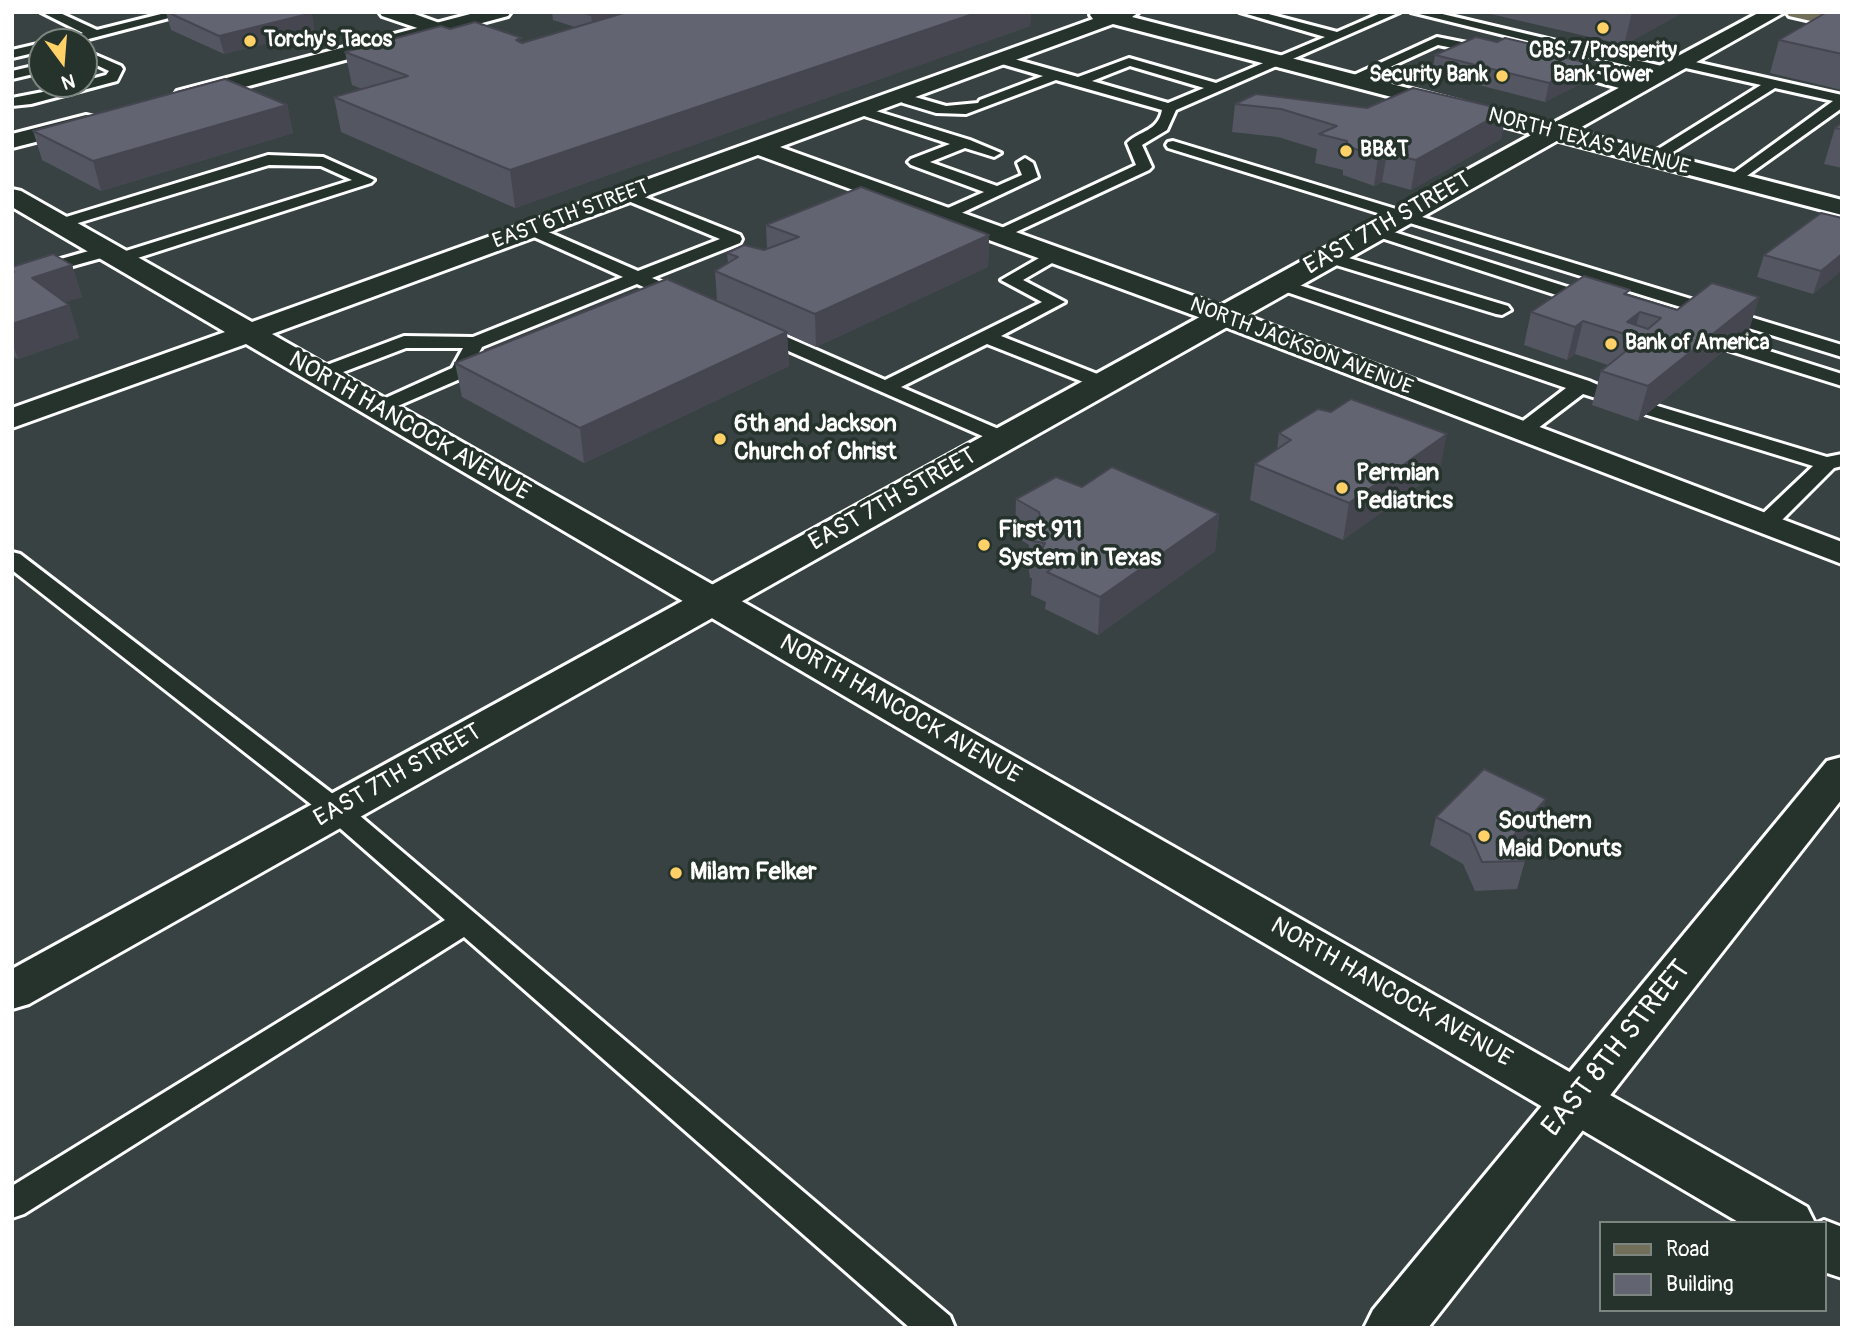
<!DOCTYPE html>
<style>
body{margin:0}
#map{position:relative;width:1854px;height:1340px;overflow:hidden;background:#26332d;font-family:Pangolin,sans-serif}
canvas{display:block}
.frame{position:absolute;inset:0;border:14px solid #fff;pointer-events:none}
.legend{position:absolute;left:1599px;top:1221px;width:228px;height:91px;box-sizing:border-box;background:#26332d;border:2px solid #7d8581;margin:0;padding:9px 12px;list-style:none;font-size:21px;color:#fff}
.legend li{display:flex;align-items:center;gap:14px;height:35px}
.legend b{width:35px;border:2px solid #7d8581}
.north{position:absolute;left:28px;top:28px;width:70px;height:70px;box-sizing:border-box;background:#26332d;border:2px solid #7d8581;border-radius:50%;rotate:164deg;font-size:19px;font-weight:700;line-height:28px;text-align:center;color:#fff}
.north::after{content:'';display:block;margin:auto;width:24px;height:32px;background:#ffd166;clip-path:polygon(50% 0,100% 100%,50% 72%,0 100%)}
</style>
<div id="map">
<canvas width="1854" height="1340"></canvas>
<div class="frame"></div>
<ul class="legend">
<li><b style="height:9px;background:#716e59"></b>Road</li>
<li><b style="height:19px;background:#626472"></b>Building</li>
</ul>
<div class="north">N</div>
</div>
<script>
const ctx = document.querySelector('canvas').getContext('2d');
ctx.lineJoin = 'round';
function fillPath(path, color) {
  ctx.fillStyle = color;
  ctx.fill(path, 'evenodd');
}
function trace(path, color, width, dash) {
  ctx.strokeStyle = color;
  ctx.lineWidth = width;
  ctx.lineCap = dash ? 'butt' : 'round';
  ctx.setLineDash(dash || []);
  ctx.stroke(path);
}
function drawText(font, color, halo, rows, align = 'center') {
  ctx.font = font + ' Pangolin,sans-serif';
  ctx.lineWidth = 7;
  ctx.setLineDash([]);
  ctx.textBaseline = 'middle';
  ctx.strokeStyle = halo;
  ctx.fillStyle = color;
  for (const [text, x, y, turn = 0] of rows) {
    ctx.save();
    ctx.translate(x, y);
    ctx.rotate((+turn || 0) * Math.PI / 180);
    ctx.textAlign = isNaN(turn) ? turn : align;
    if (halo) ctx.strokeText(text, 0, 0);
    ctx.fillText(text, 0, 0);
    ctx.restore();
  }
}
const built = new Path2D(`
 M12,12h1830v1316h-1830zM42,42h42v42h-42zM1600,1223h224v87h-224z`);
const service = new Path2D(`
 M41,12h17l39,18 72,-18h23l-115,30h-22l28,-9z
 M1240,12h21l76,20 46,-20h17l-224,98 -9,20 -25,15 10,22 -3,3 -150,70 -6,-2 -2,-3 2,-3 143,-67 -9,-22c13,-13 31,-11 35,-33l-106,-30 -90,34 -30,-1 -33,-10 -12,-7 7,-4 48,14 32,-3 2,-3 63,-24 -48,-14v-6l5,-1 78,22 51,-19 87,25 109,-46zM1130,66l74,22 -36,15 -76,-22z
 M1411,12h23l232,55 7,4 -7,4z
 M1437,37l50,10 7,4 -7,4 -49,-10 -83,38 -5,1 -7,-4z
 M42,43v8l-30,7v-8z
 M84,50l37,16 2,3 -6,12 -86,23 -19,2v-8l72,-14v-3l22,-6 3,-4 -25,-12z
 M1682,59l160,36v13l-105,75 -5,2 -8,-5 109,-79 -58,-13 -118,74h-10l-3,-3 3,-3 114,-71 -84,-19 -2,-3z
 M1554,62l85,23 2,3 -7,4 -85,-23 -2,-3z
 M42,64v8l-30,7v-8z
 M863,107l107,33 31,13 -7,4 -29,-9 -35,14 67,24 25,-11 -5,-12 8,-5 8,5 5,14 -87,41h-12l-2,-3 2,-3 45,-20 -73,-27 -3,-3 3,-3 39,-15 -92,-30v-6z
 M1173,141l669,204v12l-674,-209 -2,-3 2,-3z
 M268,155l55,2 51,23 -3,3 -252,81 -6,-1 -2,-4 2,-4 239,-75 -31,-14 -52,-1 -204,62 -6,2 -8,-5 2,-3z
 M627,190l113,45 2,4 -2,4 -88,35 37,16 3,4 -3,4h-12l-40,-18 -155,63 -15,29 -90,39 -10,-6 3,-4 82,-37 11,-20h-57l-81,31 -7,2 -10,-6 3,-4 93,-35 69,1 150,-60 -98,-44 -2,-3 2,-3h12l101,44 82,-32 -99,-41 -2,-3z
 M1375,226l224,71 3,4 -3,4h-12l-218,-71 -2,-3 2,-3z
 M106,246l6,1 2,4 -2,4 -100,28v-10z
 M1053,250l6,1 2,4 -2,4 -36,21 42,22 -64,34 109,43 3,4 -3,4h-14l-109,-43 -86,43 109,47 3,4 -3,4h-14l-244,-107 -3,-4 9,-5 6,1 121,53 157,-78 -41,-22z
 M1329,252l179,54 3,4 -9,5 -6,-1 -173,-53 -2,-4 2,-4z
 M1281,279l308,102 23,10 3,4 -10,6 -22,-7 -54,41h-14l-3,-4 3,-4 51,-39 -291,-100 -3,-4 3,-4z
 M1731,339l111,35v12l-118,-37 -2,-4 2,-4z
 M1651,404l176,53 15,-3v12l-8,2 -61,61h-16l-3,-5 3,-5 56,-53 -169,-52 -3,-4 3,-4z
 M12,552l8,2 326,250 604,512 5,12h-45l-446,-391 -440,277 -12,4v-32l433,-266 -119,-104 -314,-246z`);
const minor = new Path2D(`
 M379,12h30l36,13 3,4 -3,4 -7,2 -56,-19z
 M1092,12h47l-7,5 710,183v15l-729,-191 -333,123 452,163 610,232v22l-630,-242 -454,-167 -486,179 1535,873 8,16h-75l-1494,-879 -234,84v-20l213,-76 -213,-125v-18l9,2 231,131 841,-303 -3,-4z
 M1824,1220l18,7v51l-18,-6v-49h-7z`);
const tertiary = new Path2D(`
 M478,12h33l-3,4 -315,85h-16l-3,-5 3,-5z
 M1760,12h25l-1756,992 -17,5v-40l1532,-841z
 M86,115l8,2 3,5 -3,5 -82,21v-14z`);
const secondary = new Path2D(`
 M1842,757v42l-414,529h-64l9,-18 454,-549z`);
const primary = new Path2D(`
 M1786,12h38l18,4v12l-53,-12z`);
const wall = new Path2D(`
 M166,12l149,19 -91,23 -53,-24z
 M552,12h479l-1,14 -515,182 -174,-76 -7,-35 28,-8 -10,-4 -7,-33 105,-23 73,13 52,-15 -22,-7z
 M1482,12h202l-60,33z
 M1842,12v78l-72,-17 9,-33z
 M1497,42l54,12 33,28 -39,20 -113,-29 3,-18z
 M1235,104l132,4 140,2 -6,29 -90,51 -29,-8 -8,4 -31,-11v-5l-28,-7 2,-14 -39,-12 -46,-5z
 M287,105l6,28 -192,58 -59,-31 -9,-29z
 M1842,123v45l-18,-4 11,-36z
 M1842,218v52l-29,24 -56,-17 7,-22z
 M766,225l223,10 -1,32 -172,80 -29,-13 2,32 -205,97 -122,-66 -7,-34 262,-62 -2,-30 13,-8 -1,-10 40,-4z
 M72,265l10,32 -17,5 4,3 10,33 -61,21 -6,-3v-89z
 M1629,295l48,15 82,-13 -10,33 -111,91 -46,-16 9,-34 7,-6 -33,-11 -8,6 -43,-15 7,-33z
 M1279,433l161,37 -97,70 -93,-40 5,-36 22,-14z
 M1082,487l137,27 -4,37 -117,84 -53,-26 1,-7 -15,-7 1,-17h-2l-2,-14 1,-19 -14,-9 1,-37z
 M1436,817l102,10 -19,21 6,13 -8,28 -42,2 -12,-27 -33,-19z`);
const shadedWall = new Path2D(`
 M602,12h52l-61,21 -2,-18z
 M979,12h52l-1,14 -515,182 -5,-38z
 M1632,12h52l-60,33z
 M312,13l3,18 -91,23 -5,-18z
 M1588,63l-4,19 -39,20 4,-19z
 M287,105l6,28 -192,58 -8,-30z
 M1507,110l-6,29 -90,51 5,-30z
 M1387,153l-5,29 -8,4 4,-29z
 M989,235l-1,32 -172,80 -1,-33z
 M1842,254v16l-29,24 8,-23z
 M72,265l10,32 -40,13 -10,-32z
 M1759,297l-10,33 -111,91 10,-35z
 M69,305l10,33 -61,21 -6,-17v-18z
 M1640,312l-7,25 -6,-15z
 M1583,321l-8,33 -8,6 8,-33z
 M787,332l2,34 -205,97 -4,-35z
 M1447,434l-7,36 -97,70 6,-37z
 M1219,514l-4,37 -117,84 2,-38z
 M1546,799l-8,28 -30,34 6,-26z`);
const building = new Path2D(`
 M167,12h142l3,1 -93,23z
 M581,12h21l-11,3z
 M627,12h352l-469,158 -176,-73 74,-21 -63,-24 96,-26 9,3 25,-7 47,16 -6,2 6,3z
 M1827,12h15v42l-63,-14z
 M1476,37l21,5 8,-4 47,11 -8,4 44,10 -39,20 -114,-28z
 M225,79l62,26 -194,56 -60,-30z
 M1413,88l94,22 -91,50 -29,-7 -9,4 -31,-11v-5l-28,-7 18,-8 -56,-17 -46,-5 21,-10 111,14z
 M1842,123v6l-7,-1z
 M861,187l128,48 -174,79 -100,-43 23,-14 -11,-4 17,-8 20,5 35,-13 -33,-12z
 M1821,213l21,5v36l-21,17 -57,-16z
 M53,254l19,11 -40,13 37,27 -57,19v-51l2,-1 -2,-2v-3z
 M1584,276l46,14 -6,4 53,16 35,-27 47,14 -111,89 -47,-15 40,-32 -58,-18 -8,6 -44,-15zM1640,312l21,6 -13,11 -21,-7z
 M667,279l120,53 -207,96 -125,-65z
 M1351,399l96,35 -98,69 -94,-39 36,-24 -12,-7 39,-24 13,3z
 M1112,467l107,47 -119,83 -53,-25 7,-5 -21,-10 9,-8 3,-6 -13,-2 -2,-14 12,-2 -3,-13 -23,-13 40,-22 26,10z
 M1484,769l62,30 -32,36 11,26 -43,1 -12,-27 -34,-18z`);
const markers = [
 [1603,28,7,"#ffd166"],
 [250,41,7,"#ffd166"],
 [1502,76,7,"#ffd166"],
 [1346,151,7,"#ffd166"],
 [1611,344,7,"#ffd166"],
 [720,439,7,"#ffd166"],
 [1342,488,7,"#ffd166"],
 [984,545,7,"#ffd166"],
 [1484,836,7,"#ffd166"],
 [676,873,7,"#ffd166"]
];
const farPoinames = [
 ["Torchy's Tacos",264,41],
 ["CBS 7/Prosperity",1603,52,"center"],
 ["Bank Tower",1603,76,"center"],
 ["Security Bank",1488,76,"right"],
 ["BB&T",1360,151],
 ["Bank of America",1625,344]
];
const farStreetnames = [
 ["NORTH TEXAS AVENUE",1589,142,15],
 ["EAST 6TH STREET",571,215,-20],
 ["NORTH JACKSON AVENUE",1301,347,21]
];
const streetNames = [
 ["EAST 7TH STREET",1388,224,-29],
 ["NORTH HANCOCK AVENUE",409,427,30],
 ["EAST 7TH STREET",893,500,-29],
 ["NORTH HANCOCK AVENUE",900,710,30],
 ["EAST 7TH STREET",398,776,-29],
 ["NORTH HANCOCK AVENUE",1391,993,30]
];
const poiNames = [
 ["6th and Jackson",734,425],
 ["Church of Christ",734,453],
 ["Permian",1356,474],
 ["Pediatrics",1356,502],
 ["First 911",998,531],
 ["System in Texas",998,559],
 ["Southern",1498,822],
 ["Maid Donuts",1498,850],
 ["Milam Felker",690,873]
];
const nearStreetnames = [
 ["EAST 8TH STREET",1617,1049,-51]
];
fillPath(built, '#384242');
trace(service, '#fff', 6);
trace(minor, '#fff', 6);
trace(tertiary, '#fff', 6);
trace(secondary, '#fff', 6);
trace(primary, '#fff', 6);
fillPath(service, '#26332d');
fillPath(minor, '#26332d');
fillPath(tertiary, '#26332d');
fillPath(secondary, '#26332d');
fillPath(primary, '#716e59');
fillPath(wall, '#545662');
fillPath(shadedWall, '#454650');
fillPath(building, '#626472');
trace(building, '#454650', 2);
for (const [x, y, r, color] of markers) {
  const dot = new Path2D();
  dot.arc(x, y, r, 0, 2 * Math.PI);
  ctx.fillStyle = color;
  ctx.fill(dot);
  trace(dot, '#26332d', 2.5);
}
drawText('bold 21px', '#fff', '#26332d', farPoinames, 'left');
drawText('21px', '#fff', '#26332d', farStreetnames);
drawText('24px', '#fff', '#26332d', streetNames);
drawText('bold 24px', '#fff', '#26332d', poiNames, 'left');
drawText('28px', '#fff', '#26332d', nearStreetnames);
</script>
